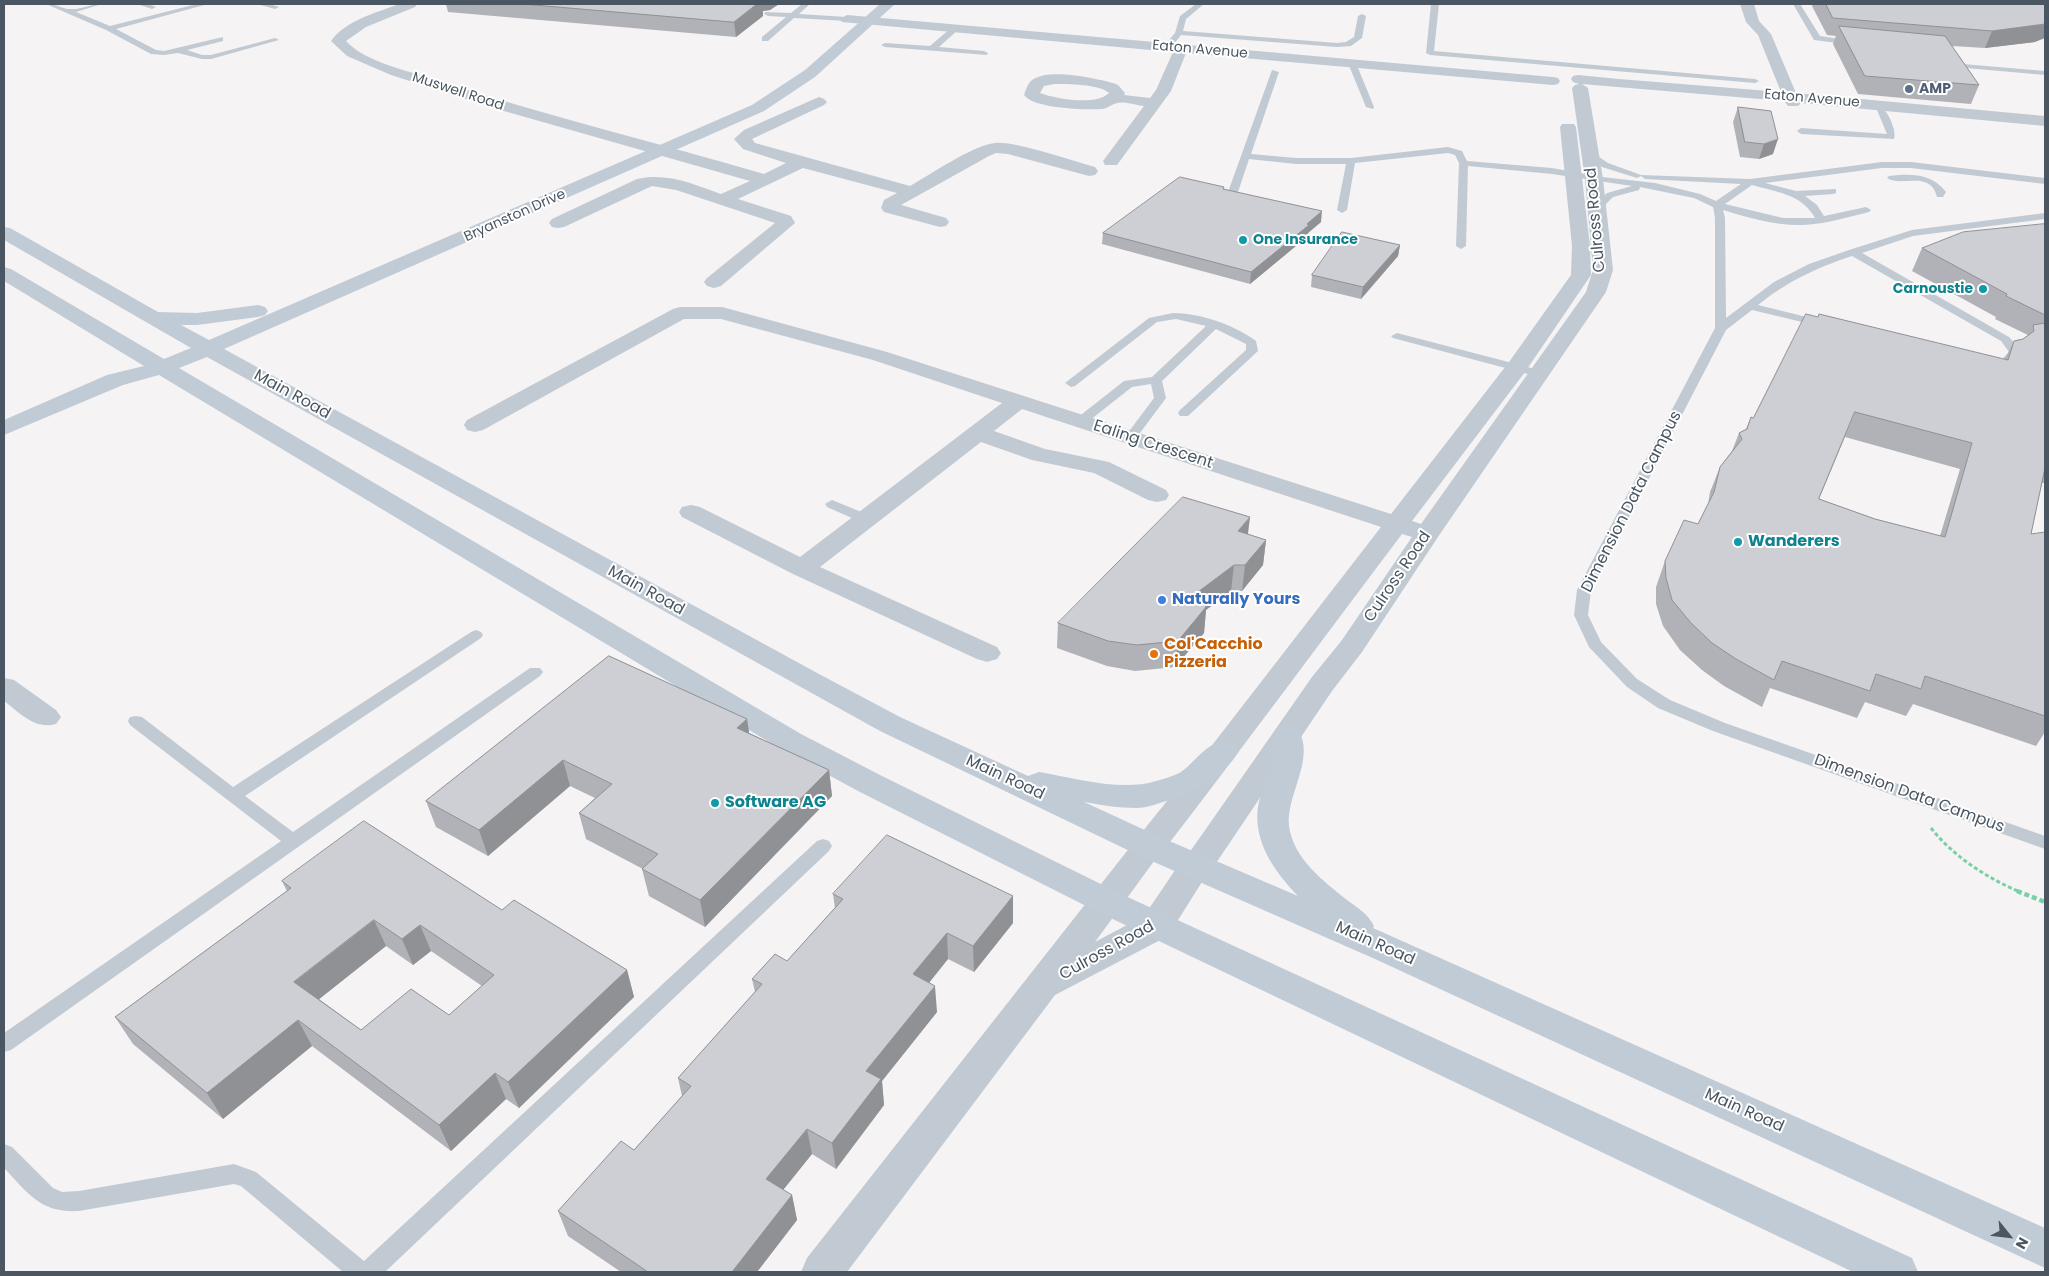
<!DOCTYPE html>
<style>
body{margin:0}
#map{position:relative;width:2049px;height:1276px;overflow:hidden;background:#f5f3f3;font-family:Poppins,sans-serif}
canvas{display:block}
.frame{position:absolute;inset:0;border:5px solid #4a5661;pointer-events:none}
.north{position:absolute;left:1984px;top:1211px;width:50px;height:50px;-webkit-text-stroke:4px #fff;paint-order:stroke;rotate:119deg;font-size:14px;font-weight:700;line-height:20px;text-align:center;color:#4a5661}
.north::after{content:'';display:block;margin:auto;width:18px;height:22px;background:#4a5661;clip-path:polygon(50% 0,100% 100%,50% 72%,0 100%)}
</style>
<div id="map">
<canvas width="2049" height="1276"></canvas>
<div class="frame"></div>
<div class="north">N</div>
</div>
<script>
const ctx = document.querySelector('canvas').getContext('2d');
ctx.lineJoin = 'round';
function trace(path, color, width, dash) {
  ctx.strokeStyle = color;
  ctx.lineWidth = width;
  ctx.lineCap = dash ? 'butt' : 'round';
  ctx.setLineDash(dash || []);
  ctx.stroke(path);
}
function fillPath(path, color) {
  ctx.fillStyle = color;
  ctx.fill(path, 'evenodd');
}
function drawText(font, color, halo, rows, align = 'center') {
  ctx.font = font + ' Poppins,sans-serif';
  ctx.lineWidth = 4;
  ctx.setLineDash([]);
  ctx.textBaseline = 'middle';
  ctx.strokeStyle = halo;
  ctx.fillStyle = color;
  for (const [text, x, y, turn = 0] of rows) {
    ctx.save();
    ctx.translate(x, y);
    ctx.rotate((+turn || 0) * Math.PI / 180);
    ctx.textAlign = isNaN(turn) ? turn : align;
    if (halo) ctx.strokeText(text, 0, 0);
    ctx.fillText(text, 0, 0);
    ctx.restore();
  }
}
const pathFar1 = new Path2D(`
 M1931,828c23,29 56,50 89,64`);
const path = new Path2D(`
 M2017,891l28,11`);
const service = new Path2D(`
 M46,4c9,-1 16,5 24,5 10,1 21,-5 32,-5l-26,8 34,14 87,-22h11l-92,25 40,21 8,1 59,-14v4l-36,9 15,5h9l64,-17 4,2 -68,19h-9l-24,-6 -14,2 -13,-1 -45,-24z
 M137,4h11l8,3 -4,2z
 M257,4h13l9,3 -4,2z
 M802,4h8l-11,10 48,3 4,2 -4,2 -53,-3 -26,23h-6v-4l24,-20 -18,-1 -4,-2 1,-2 26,1z
 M1196,4h8l-18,15 -3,12 154,12 9,-1 8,-5 4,-21 4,-2 4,2 -4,22 -11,8 -14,1 -156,-12 -11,14h-6l-1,-2 12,-14 5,-17z
 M1431,4h8l-5,47 321,28 4,2 -4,2 -325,-28 -4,-2z
 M1793,4h7l20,32 33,5 4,2 -4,2 -39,-5z
 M952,27l7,2 -20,18 45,4 4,2 -1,2 -102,-8 -4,-2 4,-2 45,3z
 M1349,61l7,2 18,44 -1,2 -7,-2 -18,-44z
 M1963,64l82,7v4l-79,-7h-3z
 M1272,70l7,2 -28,82 45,4h55l97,-11 14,4 5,10 85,7 50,9 53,6 45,11 16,7 25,-17 -96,-5 -4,-3 -4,2 -35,-11 -18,-13 2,-2h6l16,11 33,12 109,4 132,-17h29l134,16v6l-134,-16h-29l-117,15 31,8 40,-2v4l-3,1 -28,2 12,9 7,11 42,-9 5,3 -2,2c-21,5 -43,12 -65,13 -28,1 -55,-7 -81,-15l2,8 1,100 48,-36 35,-18 40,-14 63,-20 133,-17v6l-132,17 -51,17 147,84 9,10 3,6 -10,9h-8l-2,-2 8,-8 -8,-11 -149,-85c-36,12 -64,25 -94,49l69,17 2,2 -6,3 -71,-17 -26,20 -135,260 -3,25 13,27 36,37 33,21 55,23 320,113v13l-332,-118 -55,-23 -31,-21 -38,-40 -15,-32 3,-25 138,-262v-110l-2,-11 -19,-9 -54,-11 -1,3 -26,7 -14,14 -3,1 -5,-3 16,-16 25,-7 -80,-12 -84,-8 -2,80 -5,3 -5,-3 3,-83 -4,-8 -7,-2 -93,10 -8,47 -5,3 -5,-3 9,-46h-50l-47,-5 -11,33 -5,3 -3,-1 -2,-2zM1752,185c24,7 50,9 63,33h-32l-58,-14z
 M1881,107c7,4 16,24 13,32l-93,-5 -4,-3 4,-3 86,6 -10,-24z
 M1899,175c18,-1 35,1 47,17l-3,5h-6c-7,-28 -36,-9 -50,-19l2,-2z
 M1173,313c27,0 62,12 83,28l2,10 -70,65h-8l-2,-3 2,-3 66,-60v-6l-30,-15 -54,52 4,17 -32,43 -4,1 -6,-4 30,-40 -3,-14 -19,3 -47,37h-8l-2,-3 2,-3 47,-37 28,-4 54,-51 -30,-7 -19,3 -82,64 -4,1 -6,-4 84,-65z
 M1397,333l146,38 2,2 -6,4 -146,-39 -2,-2z
 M832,500l39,16 2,3 -2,3h-10l-34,-15 -2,-3z
 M476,630l5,2 2,3 -2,3 -236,158 48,36 237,-164h10l3,4 -3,4 -529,374 -7,2v-19l277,-192 -151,-116 -2,-4 2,-4 6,-1 6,1 91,70 238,-155z
 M823,839l6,2 3,5 -3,5 -444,421h-42l-102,-86 -7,-2 -155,27c-39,2 -50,-17 -75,-43v-24l8,3 41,41 9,4 17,-1 155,-27 22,8 108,89 453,-420z`);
const minor = new Path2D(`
 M399,4h18l-2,3 -49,20 -20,14c19,21 63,30 90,39 108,35 219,62 328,94l22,-11 -43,-14 -9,-10 10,-9 75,-33 5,2 3,3 -3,3 -72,34 3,4 155,43c20,-11 63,-41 85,-43 21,-2 77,18 100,24l3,4 -3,4 -6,1 -81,-22 -12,-1 -7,3 -88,49 45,13 3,4 -3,4 -6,1 -56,-15 -3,-4 3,-8 13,-7 -94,-25 -65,31 53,17 4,7 -74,63 -7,2 -7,-2 -3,-4 3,-4 68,-55 -99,-33 -24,-4 -88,41 -6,1 -6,-1 -3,-4 3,-4 85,-40c30,-7 56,5 84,15l29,-13 -253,-72 -106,-34 -44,-19 -16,-15c15,-21 45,-28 68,-37z
 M1740,4h14l5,17 12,13 25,59 249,23v10l-244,-23 -3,3h-10l-4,-5 -202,-17 6,4 15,91 10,91 -7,22 -166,242 -78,118 -30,39 -124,184 -12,3 -12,-3 -4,-9 132,-189 30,-37 70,-103 -10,-3c-81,107 -160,215 -242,321l-11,3 -11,-3 -5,-9 5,-9 75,-93 168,-217 -359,-118 -28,22 51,18 64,13 57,28 3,5 -3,5 -9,2 -9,-2 -54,-27 -62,-13 -51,-18 -161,125 177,80 4,6 -4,6 -10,3 -10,-3 -184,-85 -111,-57 -3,-5 3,-5 9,-2 9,2 100,50 202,-154 -129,-43 -152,-41h-37l-201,111 -8,2 -8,-2 -3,-5 3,-5 206,-111 7,-2h42l165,45 504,162 118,-152 62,-87 1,-29 -12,-119 2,-3h12l2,3 14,119 1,29 -66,97 -113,149 9,3 165,-232 7,-22 -8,-91 -13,-91 3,-3 4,-1 -6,-2 -2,-3 2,-3 5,-1 41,4 162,13 -23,-57 -12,-13z
 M847,15l706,62 5,1 2,3 -2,3 -5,1 -367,-32 -15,38 -54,74h-12l-2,-4 41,-55c-8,-1 -20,-5 -27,-3 -5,1 -9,5 -14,6 -16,1 -69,0 -79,-14 2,-5 3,-10 7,-14 15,-14 64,-3 82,2l5,2 7,8 -1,2 26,3 6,-8 17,-38 -331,-30 -2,-3zM1054,84c14,0 45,0 55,9 -13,13 -53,6 -69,0l4,-7z
 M4,678l10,2 42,30 5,7 -5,7c-21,6 -36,-11 -52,-23z`);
const tertiary = new Path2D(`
 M1149,834l11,3 5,9 -70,96 49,-26 40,-59 12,-3 12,3 4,9 -44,70 -113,59 -208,277h-46l6,-14 331,-421z`);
const secondary = new Path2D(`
 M880,4h15l-80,73 -51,34 -540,238 595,325 81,43 128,59 11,-4c36,6 82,20 117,9 8,-2 18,-5 25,-9 19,-13 27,-36 54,-28l4,7c-17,29 -49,43 -79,52 -7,2 -15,5 -23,5 -18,0 -36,-3 -53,-6l76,35 138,59c-23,-24 -45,-54 -40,-89 2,-14 10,-27 13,-41 3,-13 -1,-26 5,-37l11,-3 11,3c18,30 -12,65 -9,97 4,32 34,55 58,74 11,8 21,14 27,26l-1,2 672,300v40l-670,-309 -237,-104 -258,-124 -673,-374 -28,11 622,366 79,41 241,119 791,364 6,14h-65l-755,-360 -240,-121 -79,-43 -620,-373 -36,10 -119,50v-15l103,-45 37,-9 -140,-85v-14l7,2 153,90 27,-11 -187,-108v-13l6,1 148,84 39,1 61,-8 7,2 3,4 -3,4 -7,2 -61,8h-16l28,15 543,-235 53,-35z`);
const wall = new Path2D(`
 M446,4h333l-9,6 -7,1v5l-27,21 -288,-25z
 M1813,4h232l-10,38 -50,6 -33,-2 27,39 -8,19 -113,-10 -25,-50 3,-8 -9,-1 -15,-29z
 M1738,107l35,47 -14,5 -19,-2 -7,-35z
 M1224,187v2l97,33 -13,11v3l-58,48 -148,-40 1,-11z
 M2045,224v259h-3l-11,51 14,182v16l-9,14 -123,-42 -7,12 -41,-14 -8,16 -87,-30 -8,19 -38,-21 -22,-16 -22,-20 -17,-24 -7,-22v-17l9,-26 33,-37 10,-19 2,-13 10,-25 12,-16 7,-18 7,-4 5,-12 2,1 252,-59 9,-18 9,-2 5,-4 -33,-16 1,-2 -84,-46 10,-23zM1845,437l115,32 -20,67 -65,-17 -56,-20z
 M1400,245l-2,11 -37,43 -50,-12 1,-12z
 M1248,534l18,6 -3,25 -21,26h-11l-25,19 -2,23 -29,34 -40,4 -28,-5 -50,-18 1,-25z
 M609,656l138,63 2,14 80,37 3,26 -127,131 -56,-31 -7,-27h1l-57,-30 -7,-26 16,-15 -25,-12 -82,70 -52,-29 -10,-26z
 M282,881l220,29 125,60 7,27 -115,111 -13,-9 -55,52 -139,-105 -89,73 -90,-75 -18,-27 172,-126zM386,946l27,19 18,-14 51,35 -33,29 -88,15 -42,-31z
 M833,894l180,2v27l-39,49 -26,-13 -19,24 8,29 -55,69 2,24 -48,64 -24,-15 -29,36 9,5 5,25 -40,52h-136l-53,-36 -10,-25 76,-61 48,-54 -4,-18 77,-86 -3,-13 35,-18 48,-53z`);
const shadedWall = new Path2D(`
 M757,4h22l-9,6 -7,1v5l-27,21 -2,-15z
 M2045,24v14l-10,4 -50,6 7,-17z
 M1778,139l-5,15 -14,5 5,-15z
 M1322,211l-1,11 -13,11v3l-58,48 1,-12z
 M1400,245l-2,11 -37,43 2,-12z
 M1250,517l-3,25 -9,-11z
 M1266,540l-3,25 -21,26 3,-26z
 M1234,565l-3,26 -25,19 -2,23 -29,34 3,-26 20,-49z
 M747,719l4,26 -14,-17z
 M563,760l7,26 -82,70 -9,-26z
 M829,770l3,26 -127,131 -5,-27z
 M1013,896v27l-39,49 -1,-26z
 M374,920l12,26 -78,62 -14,-26z
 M420,925l11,26 -18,14 -11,-26z
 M947,933l1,26 -33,41 -2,-26z
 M627,970l7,27 -115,111 -11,-26z
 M935,986l2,26 -55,69 2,24 -48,64 -4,-26 34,-72z
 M298,1020l14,26 -89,73 -16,-26z
 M495,1073l11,26 -55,52 -12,-26z
 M807,1129l5,25 -41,51 -5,-26z
 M792,1195l5,25 -40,52h-25z`);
const building = new Path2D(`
 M523,4h234l-23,18z
 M1826,4h219v20l-53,7 -159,-13z
 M1839,26l106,10 34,49 -114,-9z
 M1738,107l33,4 7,28 -14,5 -19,-2z
 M1180,177l44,10 -1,2 99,22 -15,13 2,1 -58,47 -148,-39z
 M2045,224v91l-39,-19 1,-2 -85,-46 41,-16z
 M1342,232l58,13 -37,42 -51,-12z
 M1806,314l12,3 1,-3 189,46 6,-19 9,-2 11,-8 -1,-6 12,-2v145l-14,66 14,-2v184l-120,-40 -4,13 -45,-15 -6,17 -88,-30 -8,19 -38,-21 -24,-16 -21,-20 -19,-23 -6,-22 -1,-17 19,-41 14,4 16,-32 6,-25 22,-28 -3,-6 8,-4 4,-12 2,1zM1855,412l117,31 -27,94 -70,-18 -56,-20z
 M1183,497l67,20 -12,14 28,9 -21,25h-11l-36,27 8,15 -28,34 -41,4 -29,-4 -50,-18z
 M609,656l138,63 -10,9 92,42 -129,130 -58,-31 16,-15 -79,-41 33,-29 -49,-24 -84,70 -53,-29z
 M364,821l138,89 12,-10 113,70 -119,112 -13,-9 -56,52 -141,-105 -91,73 -92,-76 176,-129 -9,-7zM374,920l28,19 18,-14 74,50 -45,40 -38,-26 -50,41 -67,-48z
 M887,835l126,61 -40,50 -26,-13 -34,41 22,12 -69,85 15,8 -49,64 -25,-14 -41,50 26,16 -60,77h-84l-90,-61 63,-70 13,9 57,-64 -13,-8 84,-94 -10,-5 23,-25 12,7 56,-62 -10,-5z`);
const markers = [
 [1909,89,5,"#5c6f8a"],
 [1243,240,5,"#0f9aa8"],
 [1983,289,5,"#0f9aa8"],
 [1738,542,5,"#0f9aa8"],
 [1162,600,5,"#3f7fe0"],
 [1154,654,5,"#e8710a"],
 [715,803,5,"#0f9aa8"]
];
const farStreetnames = [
 ["Eaton Avenue",1200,50,5],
 ["Muswell Road",458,92,18],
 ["Eaton Avenue",1812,99,5],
 ["Bryanston Drive",515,216,-24]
];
const farServicenames = [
 ["AMP",1919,89]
];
const farCulturenames = [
 ["One Insurance",1253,240],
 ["Carnoustie",1973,289,"right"]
];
const streetNames = [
 ["Culross Road",1596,220,-95],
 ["Main Road",292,395,29],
 ["Ealing Crescent",1153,445,18],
 ["Dimension Data Campus",1632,502,-63],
 ["Culross Road",1398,577,-56],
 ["Main Road",646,591,29],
 ["Main Road",1005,778,25],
 ["Dimension Data Campus",1909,794,20],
 ["Main Road",1375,944,24],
 ["Culross Road",1107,951,-29],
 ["Main Road",1744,1111,24]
];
const cultureNames = [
 ["Wanderers",1748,542],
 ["Software AG",725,803]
];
const shopNames = [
 ["Naturally Yours",1172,600]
];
const foodNames = [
 ["Col'Cacchio",1164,645],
 ["Pizzeria",1164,663]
];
trace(pathFar1, '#7ad0a6', 3, [4, 2.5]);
trace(path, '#7ad0a6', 4.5, [5, 3]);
fillPath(service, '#c1cad2');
fillPath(minor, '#c1cad2');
fillPath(tertiary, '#c1cad2');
fillPath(secondary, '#c1cbd6');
fillPath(wall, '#b0b2b7');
fillPath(shadedWall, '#909195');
fillPath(building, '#cdcfd5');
trace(building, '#909195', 1);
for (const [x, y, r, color] of markers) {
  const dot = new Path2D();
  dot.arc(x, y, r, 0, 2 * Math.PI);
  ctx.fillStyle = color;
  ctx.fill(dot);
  trace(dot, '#fff', 2);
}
drawText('14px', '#4a5661', '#fff', farStreetnames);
drawText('bold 14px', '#4e5e75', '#fff', farServicenames, 'left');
drawText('bold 14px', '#0d838f', '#fff', farCulturenames, 'left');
drawText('16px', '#4a5661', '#fff', streetNames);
drawText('bold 16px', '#0d838f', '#fff', cultureNames, 'left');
drawText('bold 16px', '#366cbe', '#fff', shopNames, 'left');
drawText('bold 16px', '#c56008', '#fff', foodNames, 'left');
</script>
